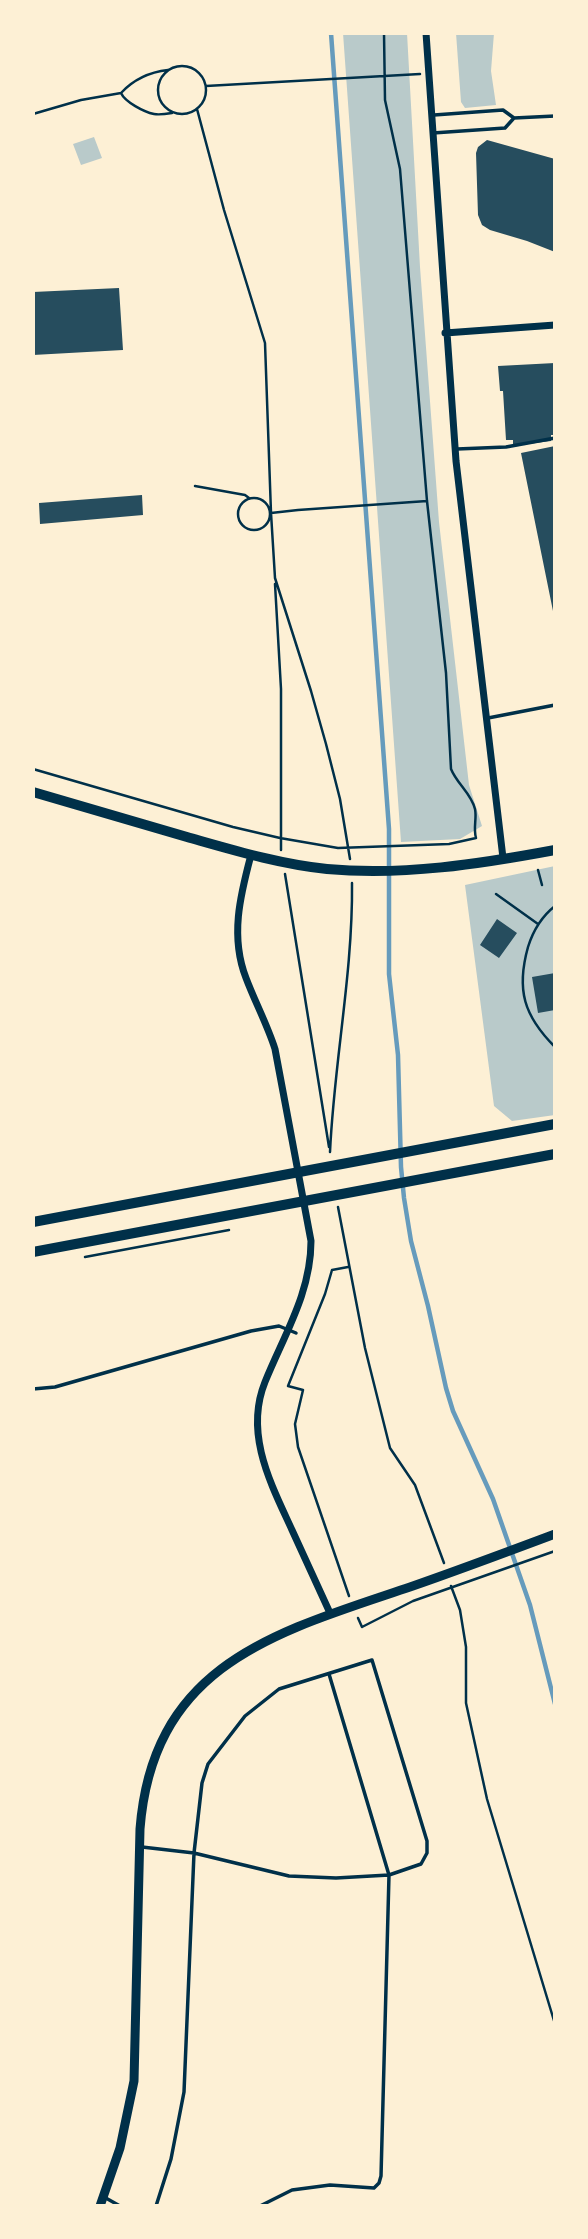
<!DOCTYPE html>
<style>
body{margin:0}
#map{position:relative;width:588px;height:2239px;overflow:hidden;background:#fdf0d5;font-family:"IBM Plex Sans",sans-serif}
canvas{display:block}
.frame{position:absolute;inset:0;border:35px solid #fdf0d5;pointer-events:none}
</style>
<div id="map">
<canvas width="588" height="2239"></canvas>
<div class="frame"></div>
</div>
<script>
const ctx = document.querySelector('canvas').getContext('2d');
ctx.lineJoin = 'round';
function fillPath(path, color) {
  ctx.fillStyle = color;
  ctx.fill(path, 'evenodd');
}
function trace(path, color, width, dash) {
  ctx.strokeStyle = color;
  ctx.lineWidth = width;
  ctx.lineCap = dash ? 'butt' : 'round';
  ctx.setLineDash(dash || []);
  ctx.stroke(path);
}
const green = new Path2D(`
 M343,33h64l13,234 19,255 30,263 13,41 -22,13 -59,3z
 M456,33h38l-3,38 5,34 -31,3 -4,-6z
 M94,137l8,21 -21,7 -8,-21z
 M555,866v249l-43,6 -18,-15 -29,-221z`);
const stream = new Path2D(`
 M331,33l58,796v145l9,81 3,112 3,31 7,43 17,65 18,82 7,23 40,88 37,106 25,99`);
const building = new Path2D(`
 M487,140l68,19v93l-28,-11 -37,-11 -8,-5 -4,-10 -2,-62 2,-6z
 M119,288l4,62 -90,5v-63z
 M555,363v72h-4v6l-38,5v-6h-7l-3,-49h-3l-2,-25z
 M555,446v170h-1l-33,-163z
 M142,495l1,20 -103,9 -1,-21z
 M497,919l20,14 -18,25 -19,-13z
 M555,973v37l-17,3 -6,-36z`);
const path = new Path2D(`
 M158 90a24 24 0 1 1 48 0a24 24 0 1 1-48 0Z
 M168,70c-18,2 -35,10 -47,23 4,9 23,19 33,21 5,1 12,0 18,-1
 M206,86l214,-12
 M197,109l27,101 41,133 6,170 4,65 36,113 15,53 14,55 10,60
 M33,114l48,-14 40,-7
 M195,486l50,9 4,3
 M238 514a16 16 0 1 1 32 0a16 16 0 1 1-32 0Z
 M271,513l27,-3 129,-9
 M275,584l6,105v161
 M33,769l200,58 47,11 58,10 111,-4 27,-6c-3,-10 1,-19 -1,-29 -4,-16 -18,-25 -24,-40l-5,-96 -19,-172 -27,-332 -15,-69 -1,-67
 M538,870l4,15
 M285,874l44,273
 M496,894l42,30
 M555,906c-14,11 -22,25 -27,41 -12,43 -4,69 27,100
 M330,1152c4,-90 23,-179 22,-269
 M338,1207l27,141 25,100 25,37 29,78
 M85,1257l144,-27
 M348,1267l-16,3 -7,24 -37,92 15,4 -8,34 3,23 51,149
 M451,1586l9,24 6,37v56l21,96 68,225
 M358,1618l4,9 51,-26 142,-50`);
const service = new Path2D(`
 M434,115l69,-5 11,8 41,-2
 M433,133l72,-5 9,-10
 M457,449l49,-2 49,-9
 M488,718l67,-13
 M555,1250v13
 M33,1389l22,-2 196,-56 28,-5 17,7
 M142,1847l52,6 95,23 47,2 53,-3 32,-11 6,-11v-12l-55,-181 -93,29 -34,27 -37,48 -6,19 -8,70 -10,239 -13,67 -15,47
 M104,2197l16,9
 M260,2206l32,-16 38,-5 44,3 5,-5 2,-7 8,-301 -60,-201`);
const minor = new Path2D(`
 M426,33l30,428 47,397
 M445,333l110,-8
 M251,855c-11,41 -21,82 -5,123 9,24 21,46 29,71l36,192c0,52 -27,94 -46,141 -21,52 6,102 27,148 13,28 25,55 38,83`);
const tertiary = new Path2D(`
 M100,2206l20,-58 14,-67 6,-252c13,-166 137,-197 270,-242 49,-17 97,-35 145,-53`);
const secondary = new Path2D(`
 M33,792c51,15 103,30 154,45 46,13 92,27 140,32 76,7 153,-5 228,-19`);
const primary = new Path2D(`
 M33,1222l522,-98
 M33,1252l522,-98`);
fillPath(green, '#b9caca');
trace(stream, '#669bbc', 4.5);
fillPath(building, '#264d5e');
trace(path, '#003049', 2.5);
trace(service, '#003049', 3.5);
trace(minor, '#003049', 7);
trace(tertiary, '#003049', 9);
trace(secondary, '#003049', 10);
trace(primary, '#003049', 10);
</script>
